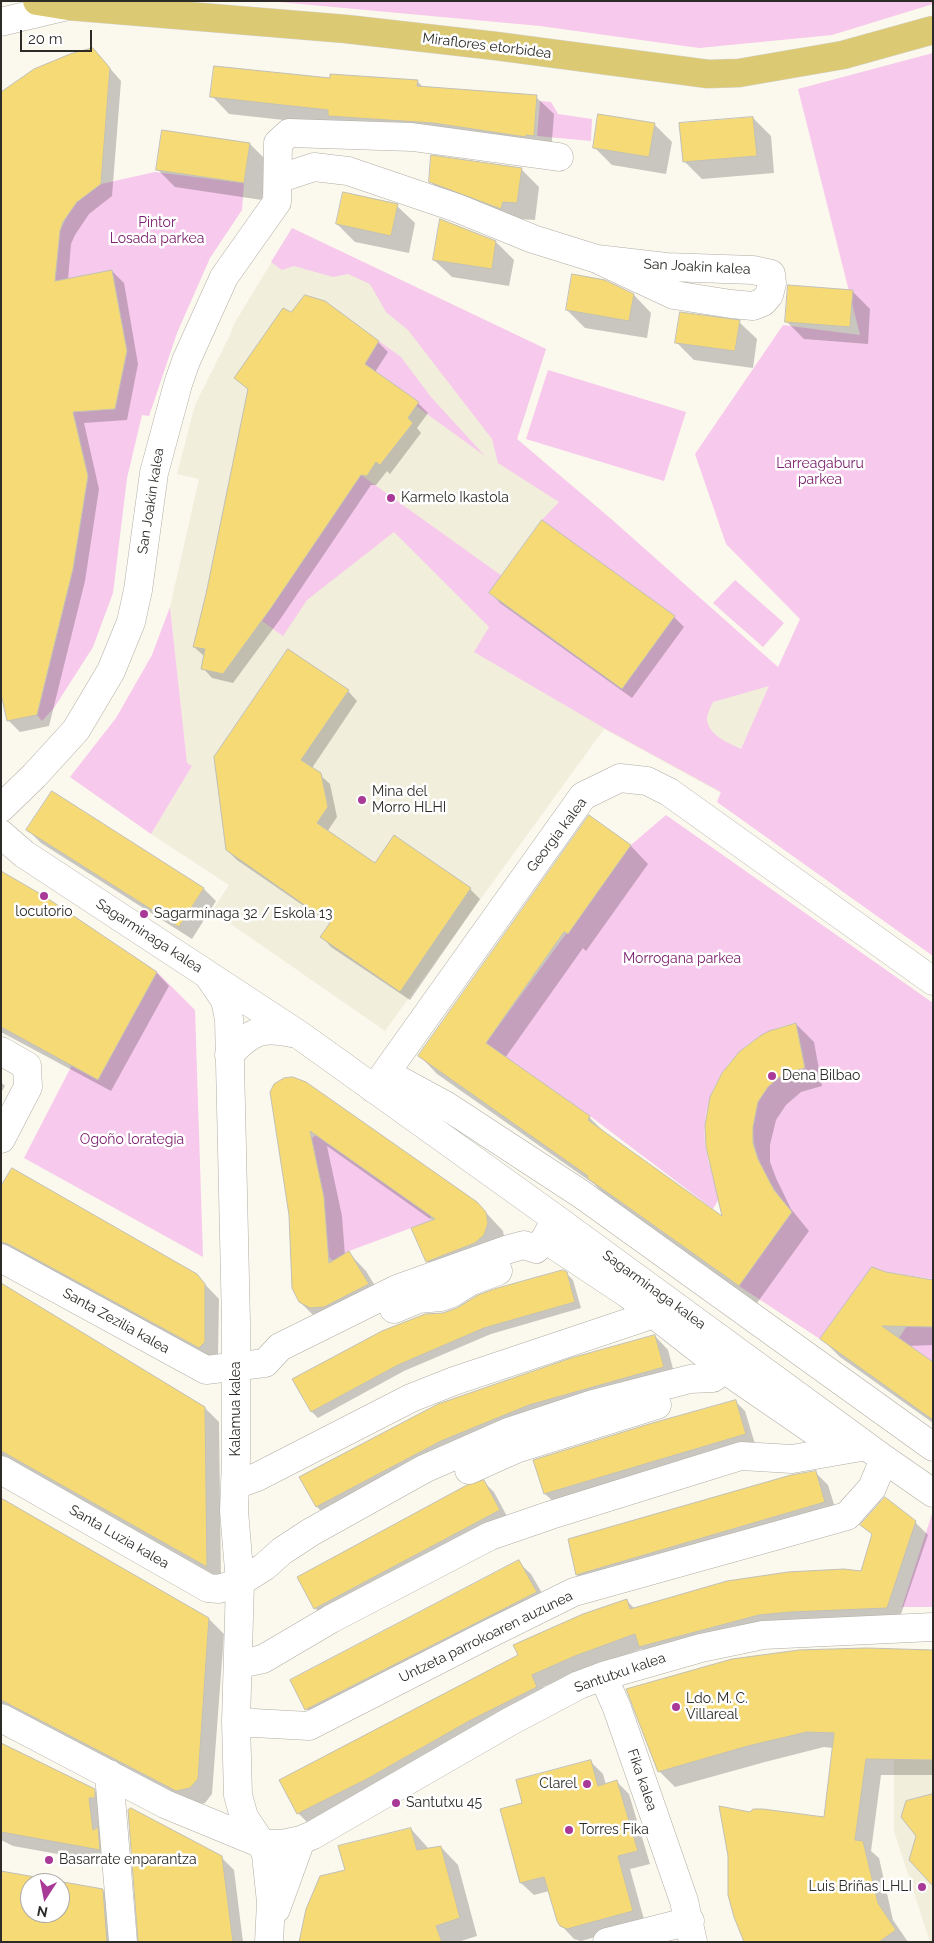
<!DOCTYPE html>
<meta charset="utf-8">
<style>
body{margin:0}
#map{position:relative;width:934px;height:1943px;overflow:hidden;background:#fbf8ee;font-family:Raleway,sans-serif}
canvas{display:block}
.frame{position:absolute;inset:0;border:2px solid #2c2b27;pointer-events:none}
.north{position:absolute;left:20px;top:1873px;width:50px;height:50px;box-sizing:border-box;background:#fff;border:1px solid #abaaa9;border-radius:50%;rotate:191deg;font-size:14px;font-weight:700;line-height:20px;text-align:center;color:#2c2b27}
.north::after{content:'';display:block;margin:auto;width:18px;height:22px;background:#a83997;clip-path:polygon(50% 0,100% 100%,50% 72%,0 100%)}
.scale{position:absolute;left:20px;top:30px;width:72px;height:22px;box-sizing:border-box;border:2px solid #2c2b27;border-top:0;padding-left:6px;font-size:15px;line-height:18px;white-space:nowrap;color:#2c2b27;-webkit-text-stroke:4px #fff;paint-order:stroke}
</style>
<div id="map">
<canvas width="934" height="1943"></canvas>
<div class="frame"></div>
<div class="north">N</div>
<div class="scale">20 m</div>
</div>
<script>
const ctx = document.querySelector('canvas').getContext('2d');
ctx.lineJoin = 'round';
function fillPath(path, color) {
  ctx.fillStyle = color;
  ctx.fill(path, 'evenodd');
}
function trace(path, color, width, dash) {
  ctx.strokeStyle = color;
  ctx.lineWidth = width;
  ctx.lineCap = dash ? 'butt' : 'round';
  ctx.setLineDash(dash || []);
  ctx.stroke(path);
}
function drawText(font, color, halo, rows, align = 'center') {
  ctx.font = font + ' Raleway,sans-serif';
  ctx.lineWidth = 5;
  ctx.setLineDash([]);
  ctx.textBaseline = 'middle';
  ctx.strokeStyle = halo;
  ctx.fillStyle = color;
  for (const [text, x, y, turn = 0] of rows) {
    ctx.save();
    ctx.translate(x, y);
    ctx.rotate((+turn || 0) * Math.PI / 180);
    ctx.textAlign = isNaN(turn) ? turn : align;
    if (halo) ctx.strokeText(text, 0, 0);
    ctx.fillText(text, 0, 0);
    ctx.restore();
  }
}
const built = new Path2D(`
 M292,228l254,121 -29,90 93,79 167,152 -56,123 -117,-64 -219,302 -173,-120 17,-26 -78,-51 41,-68 -5,-2 -17,-157 29,-128 -22,-5 18,-69 35,-70 4,-11z
 M894,1759l39,1v182h-3l-36,-111z`);
const green = new Path2D(`
 M268,1h665v3l-101,31 -133,13 -159,-22z
 M933,53v903l-216,-154 4,-10 -117,-64 -130,-76 15,-25 -95,-95 -87,68 -24,36 -21,-15 99,-146 141,101 -13,18 133,95 53,-73 -133,-96 17,-18 -61,-39 -6,-24 -84,-109 -22,-18 -16,-28 -22,-10 -15,3 -39,-11 -12,4 -11,-8 21,-34 254,121 -29,90 93,79 168,149 22,-48 -74,-75 -31,-90 88,-129 77,10 -62,-246zM769,686l-28,63c-13,-6 -35,-15 -34,-32 1,-5 4,-11 6,-15z
 M540,101l11,1 7,12 34,5 -1,22 -54,-5z
 M155,172l89,11 -2,27 -32,48 -33,75 -28,83 -7,-1 -15,63 -14,115 -20,54 -39,61 -12,13 -5,-6 36,-146 15,-93 -15,-64 42,-3 12,-58 -15,-81 -57,11 5,-50 8,-17 9,-12 24,-18z
 M379,341l22,16 30,40 54,59 -69,-50 3,-4 -54,-38z
 M548,370l138,42 -22,69 -138,-42z
 M735,580l49,43 -21,24 -50,-44z
 M170,607l17,156 5,3 -41,68 -81,-57 46,-59 36,-63z
 M666,815l267,188v276l-47,-7 -14,-5 -52,72 -81,-53 53,-74c-24,-29 -48,-65 -36,-105 4,-12 14,-26 26,-32 7,-4 16,-5 23,-7l-9,-45c-57,10 -99,66 -90,125 2,16 8,32 15,47l-8,14 -123,-93 -104,-73 145,-198z
 M157,972l38,38 8,247 -179,-99 48,-93 26,14z
 M316,1135l115,81 -1,5 -81,30 -16,10 -4,-4 -17,-119z
 M908,1324l25,3v35l-34,-24z
 M932,1514l1,93h-31z`);
const shadow = new Path2D(`
 M93,49l28,32 -9,115 -23,18 -14,21 -4,9 -3,36 44,-9 12,12 14,81 -11,56 -43,3 15,66 -14,92 -36,145 -29,6 -12,-12 -7,-564z
 M331,80l86,1 6,6 113,10 18,17 -3,39 -212,-27 -110,-12 -17,-18z
 M753,118l18,18 3,37 -72,6 -18,-18z
 M654,124l18,18 -6,32 -54,-9 -18,-18z
 M250,144l18,18 -6,38 -87,-13 -18,-18z
 M521,169l18,18 -4,33 -15,-1 -1,7 -71,-27 -18,-18z
 M397,206l18,17 -6,30 -54,-11 -18,-18z
 M496,242l18,18 -5,26 -57,-9 -18,-17z
 M852,291l18,18 -2,35 -64,-5 -18,-18z
 M634,295l17,18 -4,25 -62,-10 -18,-18z
 M292,313l86,29 10,10 -13,20 43,31 10,10 -11,15 4,5 -31,41 -3,-3 -11,14h-5l-90,133 -48,65 -21,-5 -9,-10 1,-12 -10,-9 13,-53 42,-204 -13,-12z
 M739,322l18,17 -4,29 -59,-8 -18,-18z
 M543,522l131,95 10,10 -52,71 -132,-95 -9,-10z
 M348,691l9,10 -45,67 18,16 7,33 -10,15 48,33 20,-28 75,52 10,10 -70,101 -79,-53 -9,-10 8,-13 -93,-64 -10,-10z
 M52,792l152,97 12,12 -24,38 -151,-96 -13,-13z
 M590,817l41,29 17,18 -62,87 -3,-3 -78,110 84,59 18,18 117,84 -17,-72 89,-123 18,18 8,44 -21,6 -15,13 -10,15 -6,25v17l6,16 15,31 18,22 -52,72 -151,-107 -12,-12 -157,-110 -17,-18z
 M1,873l42,24 114,76 12,13 -58,105 -110,-59z
 M1,1082l4,4 -4,7z
 M271,1092l206,111 26,28 2,11 -60,37 -18,-18 6,-40 -106,-75 15,70 3,40 4,-3 17,18 19,31 -67,18 -18,-18 -10,-87z
 M1,1188l195,87 23,24 -1,57 -5,5 -212,-97z
 M566,1273l7,7 8,28 -90,26 -87,37 -86,47 -6,-6 -19,-33 154,-66z
 M886,1273l47,8v64l-25,1 25,18v59l-93,-66 -18,-18z
 M1,1285l204,123 14,14 2,157 -220,-122z
 M656,1337l12,13 8,30 -347,139 -12,-12 -16,-30z
 M735,1401l10,10 10,33 -200,59 -10,-9z
 M815,1472l13,13 9,29 -247,73 -13,-12z
 M484,1482l10,10 15,28 -184,98 -10,-10 -17,-31z
 M1,1500l208,119 15,15 -12,160 -7,9 -13,3 -191,-100z
 M915,1522l13,13 -29,85 -246,39 -11,-10 -54,19 -45,19 6,13 -238,126 -13,-13 329,-212 8,8 227,-36 11,-38 -11,-10z
 M518,1562l13,12 18,31 -230,117 -12,-13 -16,-28z
 M867,1649l66,1v125h-52l-10,76 8,7 14,62 15,22h-163l5,-128 75,4 8,-70 -9,-1 -59,15 -90,25 -16,-16z
 M1,1745l93,45 15,15 5,59 -101,-18 -12,-6z
 M590,1761l13,13 3,11 11,-3 12,12 21,70 -20,5 15,54 -64,18 -7,-2 -13,-14 -12,-34 -15,4 -13,-12 3,-79z
 M411,1829l18,20 12,-2 17,18 19,71 -19,6h-155l43,-71z
 M221,1857l13,13 9,72h-103z
 M1,1873l59,10h-30v30h30v-30l42,7 16,16 3,36h-120z`);
const building = new Path2D(`
 M93,48l17,20 -9,116 -24,18 -14,20 -3,9 -5,50 57,-11 15,81 -12,58 -42,3 15,64 -15,93 -36,146 -30,6 -6,-27v-602l33,-23 36,-15z
 M214,66l116,12v-4l88,6 -1,6 120,9 -3,41 -8,-1v2l-93,-14 -105,-7v-6l-118,-13z
 M598,114l57,9 -6,34 -56,-9z
 M753,117l4,39 -74,6 -4,-39z
 M162,130l88,13 -6,40 -88,-13z
 M431,155l91,13 -5,35 -14,-1 -2,7 -72,-27z
 M343,192l55,12 -7,32 -55,-12z
 M440,219l56,22 -4,28 -59,-9z
 M572,274l33,6 29,14 -5,27 -63,-11z
 M788,285l65,5 -3,37 -65,-5z
 M305,295l20,6 54,40 -14,23 54,38 -11,16 5,5 -33,42 -4,-3 -9,14 -6,-1 -90,133 -48,66 -22,-5 4,-20 -12,-2 13,-53 42,-205 -14,-11 49,-70 8,4z
 M680,312l60,8 -5,31 -60,-8z
 M542,520l133,96 -53,73 -133,-96z
 M288,649l61,41 -48,70 20,13 7,34 -11,16 58,40 19,-28 77,53 -71,104 -80,-55 10,-14 -104,-73 -12,-93z
 M52,791l152,97 -25,39 -153,-97z
 M589,815l42,30 -63,89 -4,-2 -78,111 104,73 -2,4 134,96 -16,-69 -1,-22 5,-28 12,-24 17,-21 21,-16 9,-5 27,-8 9,45 -22,6 -15,13 -10,15 -5,25v16l5,16 16,31 18,22 -53,74 -152,-108 1,-2 -170,-120z
 M1,871l43,25 113,76 -59,108 -97,-53z
 M293,1077l13,5 171,120 9,10 2,11 -4,12 -9,8 -49,19 -15,-34 24,-9 -125,-88 14,66 5,66 20,-12 20,33 -45,23 -14,1 -11,-6 -7,-14 -3,-73 -19,-123 4,-8 10,-6z
 M12,1168l185,106 8,10v58l-6,6 -191,-104 -7,-2v-56z
 M872,1267l14,5 47,8v47l-51,-1 51,36v58l-113,-81z
 M563,1270l4,2 8,30 -91,26 -86,37 -87,47 -19,-33 90,-48 43,-17 18,-1 14,-5 21,-13 16,-6z
 M1,1283l204,124 2,160 -206,-116z
 M655,1335l9,32 -135,38 -88,36 -125,66 -17,-30 139,-73 133,-46z
 M736,1400l10,34 -202,60 -11,-34 116,-36z
 M816,1471l9,31 -249,73 -8,-36 223,-64z
 M484,1480l16,30 -186,99 -17,-32 170,-92z
 M885,1497l31,24 -29,87 -96,4 -32,3 -120,32 -4,-13 -60,22 -43,19 5,12 -68,34 -102,58 -70,35 -18,-34 239,-125 -5,-10 70,-31 44,-15 3,10 97,-28 61,-9 56,-3 17,2 11,-37 -12,-9z
 M1,1498l208,120 -11,161 -8,9 -14,3 -175,-91z
 M519,1560l18,32 -232,118 -15,-30z
 M867,1648l66,2v110l-67,-1 -11,81 8,1 15,62 18,27 -17,12h-135l-10,-25 -6,-22v-39l-9,-50 31,6 3,-3h10l61,8 10,-84 -27,-1 -59,14 -90,26 -32,-83 106,-30 67,-9z
 M1,1743l94,46v9h-6l4,32 5,-3 2,23 -99,-18z
 M591,1760l7,26 19,-6 21,71 -20,5 15,55 -66,18 -7,-3 -3,-5 -13,-44 -24,6 -20,-74 22,-6 -6,-23z
 M933,1794v92l-24,-26 7,-24 -15,-19 5,-16z
 M131,1808l91,48 11,86h-95l-10,-132z
 M411,1828l6,22 24,-4 19,72 -24,8 6,16h-143l7,-33 14,-33 25,-6 -7,-24z
 M1,1871l102,18 4,53h-106zM30,1883h30v30h-30z`);
const minor = new Path2D(`
 M1,22l67,-16
 M278,179l36,-12 34,4 109,37 76,31 64,20 77,36 57,9 22,2 10,-4 6,-7 3,-12 -1,-9 -18,-4 -87,-3 -69,-8
 M1,808l33,-32 42,-46 35,-59 20,-49 7,-32 16,-117 24,-89 8,-23 38,-84 53,-75 1,-59 11,-10 123,4 147,20
 M1,834l23,20 274,180 258,185 328,240 49,34
 M210,978l15,22 4,19 7,304v136l-2,52 6,71 -4,140 2,73 6,22 18,27 4,11 5,47 -2,40
 M1,1051l26,15 1,21 -27,52
 M229,1055c23,-25 34,-29 67,-21
 M374,1089l209,-293 37,-18 27,3 22,11 264,189
 M374,1089l25,-9 46,25 136,89 352,253
 M545,1239l83,55 96,75 96,66
 M1,1258l205,112 59,-7 15,-16 117,-58 112,-40 15,-4 12,4 9,-10 11,-20
 M394,1309l24,-10 23,-2 11,-4 19,-12 27,-10
 M1,1470l207,118 11,1 21,-7 24,-15 18,-16 29,-19 113,-63 84,-37 85,-28 97,-25 23,-1 11,-9
 M469,1470l47,-21 141,-44
 M235,1485l22,-8 154,-79 43,-17 200,-67
 M238,1661l11,1 14,-3 68,-40 159,-83 61,-21 190,-59 51,3 69,-12 3,-2
 M603,1676l14,32 67,193 9,41
 M1,1718l164,86 97,40h20l19,-4 12,-5 196,-113 70,-37 24,-9 98,-28 62,-13 170,-8
 M236,1722l73,4 180,-92 85,-42 273,-76 25,-28 12,-29
 M109,1774l14,168
 M276,1909l25,-69
 M607,1942l83,-21`);
const major = new Path2D(`
 M37,1l31,5 278,23 150,17 212,28 31,-1 104,-18 90,-25`);
const markers = [
 [391,498,5,"#a83997"],
 [362,800,5,"#a83997"],
 [44,896,5,"#a83997"],
 [144,914,5,"#a83997"],
 [772,1076,5,"#a83997"],
 [676,1707,5,"#a83997"],
 [587,1784,5,"#a83997"],
 [396,1803,5,"#a83997"],
 [569,1830,5,"#a83997"],
 [49,1860,5,"#a83997"],
 [922,1887,5,"#a83997"]
];
const streetNames = [
 ["Miraflores etorbidea",487,46,7],
 ["San Joakin kalea",697,267,3],
 ["San Joakin kalea",151,501,-81],
 ["Georgia kalea",557,835,-53],
 ["Sagarminaga kalea",149,936,33],
 ["Sagarminaga kalea",654,1290,36],
 ["Santa Zezilia kalea",116,1321,29],
 ["Kalamua kalea",236,1409,-90],
 ["Santa Luzia kalea",119,1537,30],
 ["Untzeta parrokoaren auzunea",486,1637,-26],
 ["Santutxu kalea",620,1673,-19],
 ["Fika kalea",642,1780,71]
];
const parkNames = [
 ["Pintor",157,223],
 ["Losada parkea",157,239],
 ["Larreagaburu",820,464],
 ["parkea",820,480],
 ["Morrogana parkea",682,959],
 ["Ogoño lorategia",132,1140]
];
const poiNames = [
 ["Karmelo Ikastola",401,498],
 ["Mina del",372,792],
 ["Morro HLHI",372,808],
 ["locutorio",44,912,"center"],
 ["Sagarmínaga 32 / Eskola 13",154,914],
 ["Dena Bilbao",782,1076],
 ["Ldo. M. C.",686,1699],
 ["Villareal",686,1715],
 ["Clarel",577,1784,"right"],
 ["Santutxu 45",406,1803],
 ["Torres Fika",579,1830],
 ["Basarrate enparantza",59,1860],
 ["Luis Briñas LHLI",912,1887,"right"]
];
fillPath(built, '#f2eedc');
fillPath(green, '#f7c9ec');
fillPath(shadow, '#0003');
fillPath(building, '#f5da76');
trace(building, '#c2c0b6', 1);
trace(minor, '#b0ada4', 29);
trace(major, '#d5d5d4', 29);
trace(minor, '#fff', 28);
trace(major, '#dcc973', 28);
for (const [x, y, r, color] of markers) {
  const dot = new Path2D();
  dot.arc(x, y, r, 0, 2 * Math.PI);
  ctx.fillStyle = color;
  ctx.fill(dot);
  trace(dot, '#fff', 2);
}
drawText('14px', '#2c2b27', '#fff', streetNames);
drawText('14px', '#7c216f', '#fff', parkNames);
drawText('14px', '#2c2b27', '#fff', poiNames, 'left');
</script>
